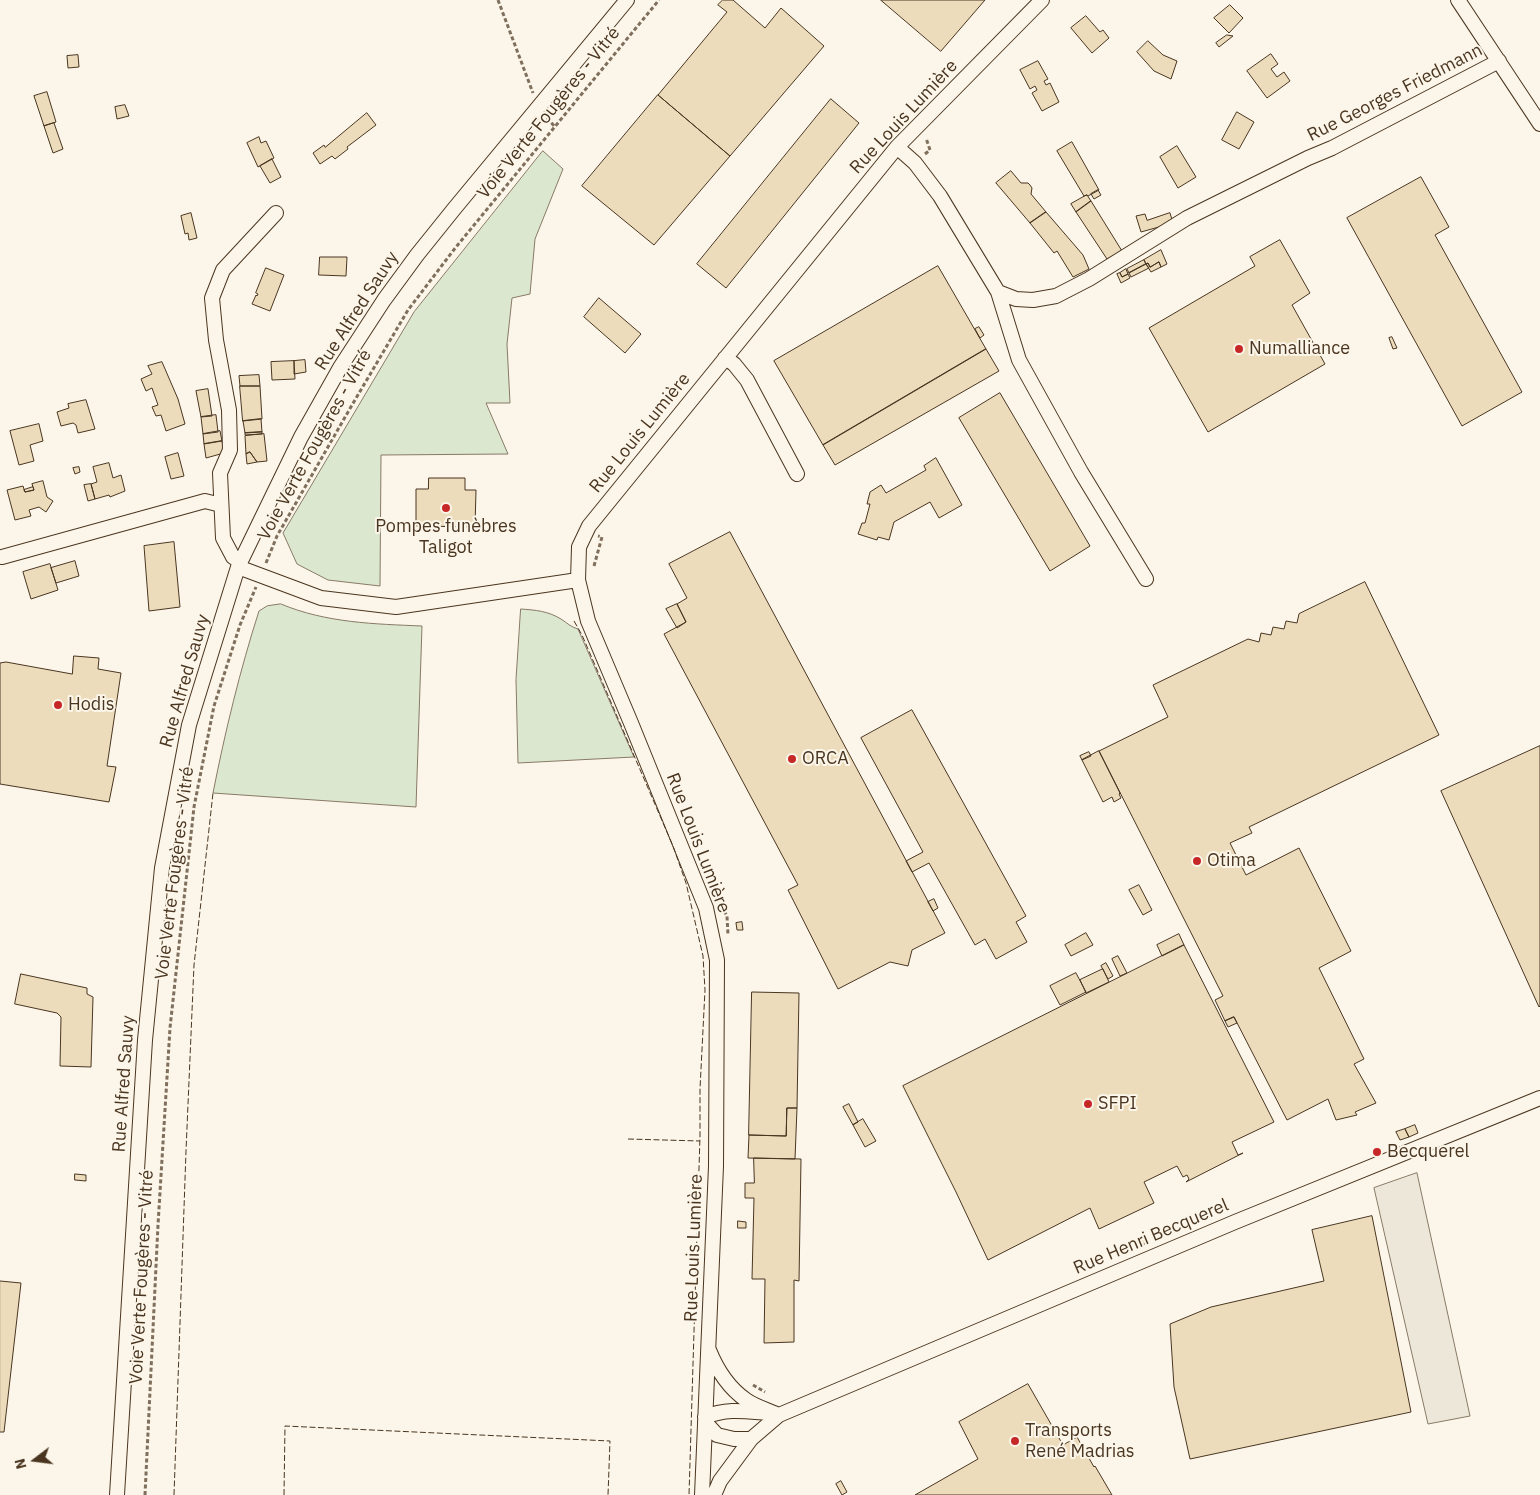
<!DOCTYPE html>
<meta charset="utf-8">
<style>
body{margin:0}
#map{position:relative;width:1540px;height:1495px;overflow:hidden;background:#fbf6e9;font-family:"IBM Plex Sans",sans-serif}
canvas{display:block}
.north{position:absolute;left:10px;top:1435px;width:50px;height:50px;-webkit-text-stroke:4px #fbf6e9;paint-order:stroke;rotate:255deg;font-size:14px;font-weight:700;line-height:20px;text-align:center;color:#4a3520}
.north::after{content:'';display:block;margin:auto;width:18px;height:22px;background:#4a3520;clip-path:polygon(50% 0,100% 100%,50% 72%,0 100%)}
</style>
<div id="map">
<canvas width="1540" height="1495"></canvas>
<div class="north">N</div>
</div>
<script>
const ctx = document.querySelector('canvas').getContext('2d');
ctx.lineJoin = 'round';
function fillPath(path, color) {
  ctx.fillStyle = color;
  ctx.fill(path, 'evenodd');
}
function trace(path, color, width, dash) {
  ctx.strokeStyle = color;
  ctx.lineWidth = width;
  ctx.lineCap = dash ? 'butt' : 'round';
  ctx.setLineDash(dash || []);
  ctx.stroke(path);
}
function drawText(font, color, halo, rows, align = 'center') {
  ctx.font = font + ' "IBM Plex Sans",sans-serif';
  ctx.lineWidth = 4;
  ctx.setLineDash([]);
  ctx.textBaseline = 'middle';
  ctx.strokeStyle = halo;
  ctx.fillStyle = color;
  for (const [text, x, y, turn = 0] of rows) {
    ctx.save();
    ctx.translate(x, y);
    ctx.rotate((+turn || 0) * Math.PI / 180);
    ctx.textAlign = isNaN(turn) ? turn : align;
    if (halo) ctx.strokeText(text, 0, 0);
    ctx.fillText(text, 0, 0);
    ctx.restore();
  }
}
const green = new Path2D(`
 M543,151l20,18 -28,70 -5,55 -18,4 -5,46 3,59h-24l22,51 -127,1 -1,131 -52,-6 -31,-16 -14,-31 131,-221z
 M281,604c45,19 94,20 141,22l-6,181 -203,-14c12,-61 27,-123 46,-182l8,-5z
 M521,609c14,1 27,2 40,10 6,4 10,8 17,10l56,128 -116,6 -2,-83z`);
const parking = new Path2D(`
 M1417,1173l53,243 -42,8 -54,-236z`);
const building = new Path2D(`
 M723,0h10l32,28 16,-20 43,38 -94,110 -72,-61 69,-83 -9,-7z
 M881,0h104l-44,51z
 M1230,5l13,13 -14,15 -15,-15z
 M1086,16l14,16 3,-2 6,8 -17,15 -21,-25z
 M1227,35l6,1 -14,11 -3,-4z
 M1148,41l15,14 14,6 -6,18 -17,-8 -17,-19z
 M1271,54l7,10 -7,5 6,8 7,-5 6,9 -23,17 -20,-27z
 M78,55l1,12 -11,1 -1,-12z
 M1038,61l10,18 -4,2 2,4 4,-2 9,19 -17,9 -10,-18 5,-3 -2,-4 -5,3 -10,-19z
 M47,92l9,30 -12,4 -10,-30z
 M658,95l72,61 -76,89 -72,-59z
 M831,99l28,24 -133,165 -29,-24z
 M125,105l4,11 -12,3 -2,-12z
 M1237,112l17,10 -15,27 -17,-9z
 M367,113l9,12 -29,22 1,2 -13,10 -3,-3 -12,8 -7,-11 11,-8 1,2z
 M54,123l9,26 -10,4 -9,-27z
 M259,137l2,6 5,-2 8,17 -16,9 -11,-24z
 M1072,142l27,48 -11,6 -1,-1 -3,1 -27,-45z
 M1177,146l19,31 -18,11 -18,-31z
 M272,159l9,18 -11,6 -10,-17z
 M1011,171l10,12h7l2,2 2,3 -1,6 15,18 -16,11 -34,-40z
 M1421,177l28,50 -14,8 87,157 -60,34 -115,-208z
 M1098,190l3,5 -7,4 -3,-5z
 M1087,195l4,6 -15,11 -5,-8z
 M1091,201l31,50 -15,8 -31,-47z
 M1046,212l37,43 6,14 -16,8 -16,-26 -3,2 -24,-30z
 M191,213l6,25 -8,2 -1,-7 -3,1 -4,-18z
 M1170,213l3,10 -32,9 -5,-16 9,-2 2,6z
 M1280,240l30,53 -18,12 33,59 -117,68 -59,-104 106,-62 -5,-9z
 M1161,250l6,14 -6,3 -2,-5 -9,5 -2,-4 -2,1 -2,-4z
 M320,257h27l-1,19 -27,-1z
 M1144,260l2,4 -17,9 -2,-4z
 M1159,262l2,5 -10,5 -5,-8 2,-1 2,4z
 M1146,264l3,4 -18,9 -2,-4z
 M938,266l48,83 -163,96 -49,-84z
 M266,268l18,7 -14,36 -18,-7 4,-9 1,1 1,-2 -2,-1z
 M1126,269l2,5 -6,3 -2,-4z
 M1120,273l2,4 6,-3 2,4 -9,5 -4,-9z
 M599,298l42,36 -16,19 -41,-36z
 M979,327l5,8 -4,3 -5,-9z
 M1392,337l5,11 -4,1 -4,-11z
 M986,349l13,22 -164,94 -12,-20z
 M305,360l1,12 -12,2v-13z
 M294,361l1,18 -23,1 -1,-18z
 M162,362l16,37 7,25 -19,7 -5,-16 -5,1 -4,-9 6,-2 -6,-17 -6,3 -5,-12 11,-5 -4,-8z
 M259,375l1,11h-20l-1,-10z
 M240,386h20l2,33 -19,2z
 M208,389l4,27 -11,1 -5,-26z
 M1000,393l90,153 -40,25 -91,-153z
 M86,400l9,29 -17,4 -2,-8 -3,-2 -12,3 -4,-14 12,-4 -1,-4z
 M216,415l2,17 -15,2 -2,-17z
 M261,419l1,13 -17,1 -2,-12z
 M39,424l4,17 -13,4 4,16 -15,4 -9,-34z
 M220,431l2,10 -18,3 -1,-10z
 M262,432v2l-17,1v-2z
 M264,434l3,27 -10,1 -7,-10 -4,2 -1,-18z
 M222,441l2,12 -18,5 -2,-14z
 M250,452l7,10 -10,2 -1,-10z
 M178,453l6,23 -13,3 -6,-22z
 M936,458l26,47 -23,13 -9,-16 -36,20 -5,18 -11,-3 -1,3 -19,-6 4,-11h3l5,-19h-3l3,-12 11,-7 5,8 40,-23 -2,-4z
 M109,463l4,15 8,-3 4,16 -15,6 -1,-2 -14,4 -4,-15 6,-2 -4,-15z
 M79,467l1,5 -5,2 -2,-6z
 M429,478h36v12h11l-1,37 -59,-1v-37h12z
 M43,481l4,16 6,4 -7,11 -7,-5 -10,3 2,6 -16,4 -8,-30 16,-4 2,6 9,-2 -2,-6z
 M91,484l4,15 -7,2 -4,-16z
 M33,487l1,3 -9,2 -1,-2z
 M730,532l215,401 -33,17 -4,16 -18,-4 -52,27 -50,-99 10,-5 -134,-251 22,-12 -9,-18 10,-6 -18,-34z
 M174,542l6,65 -31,4 -5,-65z
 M75,561l4,15 -23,7 -5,-15z
 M50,564l8,26 -27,9 -8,-27z
 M1365,582l74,153 -190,92 3,6 -22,10 16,32 53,-27 52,103 -32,17 45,91 -10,5 22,39 -21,9 2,3 -21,5 -8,-21 -41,21 -53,-103 -9,4 -10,-21 8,-4 -124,-245 69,-34 -15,-32 95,-46 11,3 2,-9 10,2 2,-8 11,2 2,-8 11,2 2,-9z
 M677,604l9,18 -9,6 -11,-19z
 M74,656l25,2 -1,11 23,4 -14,93 9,1 -7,35 -109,-18v-121l6,-1 66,12z
 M912,710l114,206 -10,6 11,20 -31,17 -11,-20 -10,6 -46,-82 -17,9 -6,-11 17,-9 -62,-114z
 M1540,746v260l-1,1 -98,-216z
 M1099,751l21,42 -1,1 2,4 -7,4 -2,-5 -9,5 -21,-42z
 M1089,752l2,4 -9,4 -2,-4z
 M1139,885l13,25 -9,5 -14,-25z
 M934,899l4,9 -5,3 -5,-9z
 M742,922l1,8h-6l-1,-7z
 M1086,933l7,12 -22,11 -6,-11z
 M1179,934l5,11 -22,11 -5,-11z
 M1184,945l90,177 -42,20 6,13 5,-2 -57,29 3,-3 -2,-4 -4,2 -6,-11 -33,16 10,21 -55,26 -9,-21 -102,52 -32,-68 -53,-106z
 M1118,956l9,17 -7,3 -8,-17z
 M1106,963l7,13 -5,3 -7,-13z
 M1103,969l6,13 -23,11 -6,-13z
 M1076,973l10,19 -26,13 -10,-19z
 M21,974l66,14v6l6,3 -2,70 -31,-1 1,-49 -4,-4 -42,-9z
 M752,992l47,1 -2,115h-10l-1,28 -37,-1z
 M1234,1017l3,6 -9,4 -3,-6z
 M849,1104l9,18 -5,3 -10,-18z
 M787,1108h10l-2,51 -47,-1 1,-23 37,1z
 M863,1119l13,22 -11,6 -12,-22z
 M1415,1125l3,8 -9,4 -4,-8z
 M1405,1129l4,8 -9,3 -4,-8z
 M754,1158l47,1 -2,122 -5,-1v62l-30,1 1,-64h-13l2,-81h-9v-15h9z
 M75,1174l11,1v6l-11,-1z
 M1372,1216l39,196 -221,47 -16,-72 -4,-63 41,-17 113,-26 -12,-51z
 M738,1221l8,1v6h-8z
 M1145,1238l2,5 -8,3 -1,-5z
 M0,1281l21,2 -17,149h-4z
 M1028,1384l35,61 14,-8 17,30 1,-1 17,29h-197l63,-36 -19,-37z
 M841,1481l6,11 -5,3 -6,-11z`);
const path = new Path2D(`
 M498,0l35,93
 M547,118l8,9
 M925,154l5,-4 -4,-12
 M266,563l11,-27 75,-131 56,-95 48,-63 203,-247
 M594,566l8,-29 -4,-1
 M721,905l6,11 1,19
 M753,1385l12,7
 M145,1495l13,-270 12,-197 24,-221 20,-101 26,-81 16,-38`);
const minor = new Path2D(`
 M1458,0l82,124
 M897,147l18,16 25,33 58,96 21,68 62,112 65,107
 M998,292l18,7 17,1 23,-4 33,-17 98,-61 121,-60 24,-10 167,-87
 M725,358l9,6 13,16 50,94
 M2,557l203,-56 16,4
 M241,562l-8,-5 -10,-19 -3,-65 10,-23 -1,-40 -13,-70 -4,-42 11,-28 53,-57
 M238,567l83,31 75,9 182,-27
 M709,1350c8,20 20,38 37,50 10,7 22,10 33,15
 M705,1417c21,-9 39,-6 61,-4
 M705,1422l12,13 17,4h17
 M117,1495l28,-455 17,-172 27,-143 49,-158 63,-130 40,-71 43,-66 33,-45 37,-46 173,-209
 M702,1495l14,-329 1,-206 -11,-52 -75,-185 -43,-102 -10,-41 1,-33 10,-21 308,-379 145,-147
 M714,1495l6,-14 31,-42 28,-24 456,-193 305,-124`);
const fence = new Path2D(`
 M574,621l8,14 91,211 13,37 17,73 2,34 -5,99v47l-11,359
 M628,1139l72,2
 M174,1495l12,-344 8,-186 19,-172
 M284,1495l1,-69 325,15 -2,54`);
const markers = [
 [1239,349,5,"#c62828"],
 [446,508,5,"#c62828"],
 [58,705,5,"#c62828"],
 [792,759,5,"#c62828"],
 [1197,861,5,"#c62828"],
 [1088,1104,5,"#c62828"],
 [1377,1152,5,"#c62828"],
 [1015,1441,5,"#c62828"]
];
const streetNames = [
 ["Rue Georges Friedmann",1395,93,-27],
 ["Voie Verte Fougères - Vitré",549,113,-51],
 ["Rue Louis Lumière",904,117,-47],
 ["Rue Alfred Sauvy",357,311,-57],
 ["Rue Louis Lumière",640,433,-51],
 ["Voie Verte Fougères - Vitré",315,445,-61],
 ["Rue Alfred Sauvy",185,681,-74],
 ["Rue Louis Lumière",698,843,69],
 ["Voie Verte Fougères - Vitré",175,873,-83],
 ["Rue Alfred Sauvy",124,1084,-86],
 ["Rue Henri Becquerel",1151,1237,-23],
 ["Rue Louis Lumière",694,1248,-88],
 ["Voie Verte Fougères - Vitré",142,1277,-87]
];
const poiNames = [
 ["Numalliance",1249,349],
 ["Pompes funèbres",446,527,"center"],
 ["Taligot",446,548,"center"],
 ["Hodis",68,705],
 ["ORCA",802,759],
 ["Otima",1207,861],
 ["SFPI",1098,1104],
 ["Becquerel",1387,1152],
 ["Transports",1025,1431],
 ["René Madrias",1025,1452]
];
fillPath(green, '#dce7d0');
trace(green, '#887966', 1);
fillPath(parking, '#ede7d9');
trace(parking, '#887966', 1);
fillPath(building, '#ecdcbc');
trace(building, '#4a3520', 1);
trace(minor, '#4a3520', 16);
trace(path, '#7f6f5c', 3, [4, 2.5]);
trace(minor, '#fbf6e9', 14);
trace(fence, '#4a3520', 1, [6, 2.5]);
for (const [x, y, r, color] of markers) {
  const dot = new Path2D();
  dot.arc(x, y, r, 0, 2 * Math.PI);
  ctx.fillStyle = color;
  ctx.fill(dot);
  trace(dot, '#fbf6e9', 2);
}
drawText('18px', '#4a3520', '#fbf6e9', streetNames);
drawText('18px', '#4a3520', '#fbf6e9', poiNames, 'left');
</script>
